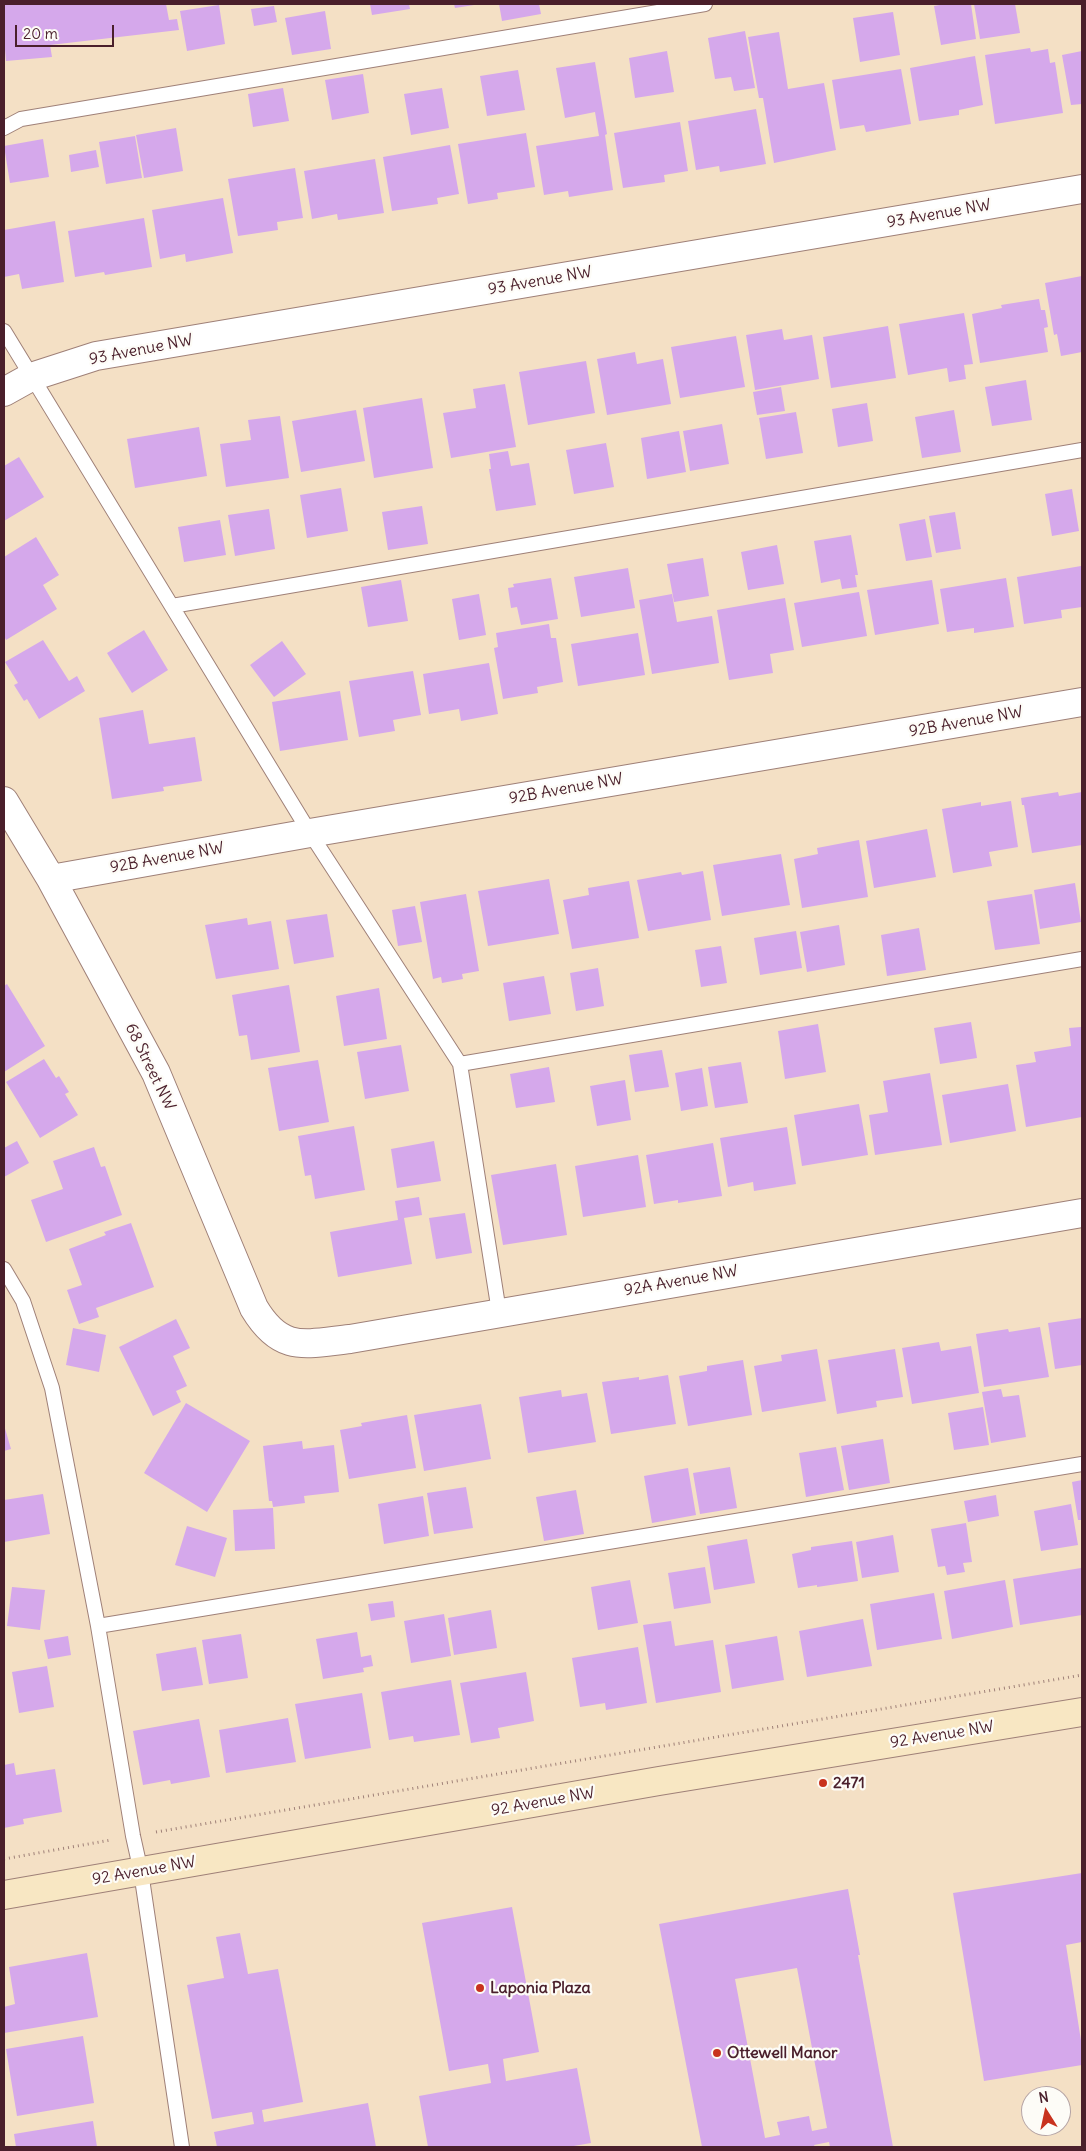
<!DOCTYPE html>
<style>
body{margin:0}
#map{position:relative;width:1086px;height:2151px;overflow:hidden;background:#f4e0c5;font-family:Delius,sans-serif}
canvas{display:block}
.frame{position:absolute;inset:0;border:5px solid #4a1f2b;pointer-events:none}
.north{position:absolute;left:1021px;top:2086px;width:50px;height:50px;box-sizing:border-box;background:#fdfcf7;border:1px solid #b5a4a5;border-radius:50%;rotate:350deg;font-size:14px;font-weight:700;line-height:20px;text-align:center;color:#4a1f2b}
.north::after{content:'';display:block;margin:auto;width:18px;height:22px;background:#c8321e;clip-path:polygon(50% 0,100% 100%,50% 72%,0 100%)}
.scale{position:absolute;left:15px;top:25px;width:99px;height:22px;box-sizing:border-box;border:2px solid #4a1f2b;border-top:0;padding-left:6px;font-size:15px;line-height:18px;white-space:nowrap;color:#4a1f2b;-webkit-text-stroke:4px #fdfcf7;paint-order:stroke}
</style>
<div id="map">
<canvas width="1086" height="2151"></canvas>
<div class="frame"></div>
<div class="north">N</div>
<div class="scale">20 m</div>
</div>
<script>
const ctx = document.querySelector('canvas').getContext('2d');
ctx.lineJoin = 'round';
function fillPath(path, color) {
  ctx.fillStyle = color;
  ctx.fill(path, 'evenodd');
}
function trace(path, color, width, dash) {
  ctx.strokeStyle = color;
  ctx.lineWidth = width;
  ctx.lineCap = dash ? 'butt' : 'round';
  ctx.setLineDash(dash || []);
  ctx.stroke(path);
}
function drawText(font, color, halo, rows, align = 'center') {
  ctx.font = font + ' Delius,sans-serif';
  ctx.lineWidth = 4.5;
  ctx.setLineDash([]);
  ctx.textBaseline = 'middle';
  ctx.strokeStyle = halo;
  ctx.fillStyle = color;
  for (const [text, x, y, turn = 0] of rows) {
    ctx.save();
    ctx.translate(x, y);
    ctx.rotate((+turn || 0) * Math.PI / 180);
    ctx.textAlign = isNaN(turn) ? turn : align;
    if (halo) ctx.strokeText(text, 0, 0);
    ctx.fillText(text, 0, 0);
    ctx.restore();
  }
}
const building = new Path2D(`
 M4,4h162l3,16 8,-1 2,11 -129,15 2,12 -46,4 -2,-23z
 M370,4h39l1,5 -38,6z
 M454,4h20v1l-19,3z
 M499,4h40l2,10 -39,7z
 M945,4h26l5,35 -35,6 -7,-39z
 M974,4h41l5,29 -40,6z
 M219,5l6,39 -38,7 -7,-40z
 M274,6l3,16 -23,4 -3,-17z
 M325,11l6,38 -39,6 -7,-37z
 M893,12l7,43 -40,7 -7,-44z
 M745,31l10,57 -21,3 -3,-14 -16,2 -7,-41z
 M779,32l9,57 36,-6 12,67 -62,13 -11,-65h-4l-11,-61z
 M1030,48l1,4 17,-3 2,14 5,-1 8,51 -68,11 -10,-69z
 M667,51l7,41 -39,6 -6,-40z
 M1082,51v53l-11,1 -9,-50z
 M975,56l8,49 -24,5v5l-40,6 -9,-53z
 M595,62l12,72 -2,1 8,55 -44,7 -1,-6 -24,4 -8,-49 63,-10 -4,-24 -30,6 -9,-50z
 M901,69l10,55 -45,8 -2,-7 -24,4 -8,-49z
 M518,70l7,40 -38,6 -7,-40z
 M363,74l6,39 -37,7 -7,-40z
 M283,88l6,33 -36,6 -5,-33z
 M442,88l7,40 -38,7 -7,-41z
 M756,109l10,55 -46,8 -1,-6 -23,4 -8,-49z
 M680,122l8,49 -24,4 1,7 -42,6 -9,-55z
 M176,128l7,43 -39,7 -8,-43z
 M526,133l9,54 -38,6 1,6 -30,5 -10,-60z
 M135,136l7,42 -36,6 -7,-42z
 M43,139l6,38 -39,6 -6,-37z
 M450,145l9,49 -22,4 1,6 -46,7 -9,-54z
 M96,150l3,17 -28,5 -2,-17z
 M375,159l9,54 -46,7 -1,-6 -25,5 -8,-48z
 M295,168l8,50 -26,4 1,8 -40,6 -10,-57z
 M223,198l10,55 -47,9 -1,-8 -25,5 -8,-49z
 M144,218l8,49 -47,8 -1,-3 -29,5 -7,-46z
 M55,221l9,61 -42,7 -3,-15 -15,3v-47z
 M1082,276v76l-21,4 -4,-22 -3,1 -9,-52z
 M1039,299l2,11h4l3,17 -4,1 4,24 -68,11 -8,-49 30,-6 -1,-3z
 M964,313l9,51 -9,1 2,14 -17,3 -2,-14 -39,7 -9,-51z
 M888,326l8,52 -65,10 -8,-51z
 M782,329l2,11 28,-5 7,44 -64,11 -9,-55z
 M736,336l9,51 -65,11 -9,-51z
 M635,352l2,12 26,-5 8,45 -64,11 -10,-56z
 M586,361l9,52 -67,12 -9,-53z
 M1026,380l6,40 -40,6 -7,-39z
 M505,384l11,63 -65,11 -8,-45 33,-5 -3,-19z
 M781,387l4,24 -28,4 -4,-23z
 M422,398l11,70 -59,10 -11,-70z
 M867,403l6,38 -35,6 -6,-38z
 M356,410l9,51 -64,11 -9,-51z
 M954,410l7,42 -39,6 -7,-41z
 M796,412l7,41 -37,6 -7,-41z
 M280,416l9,62 -63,9 -6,-43 31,-4 -3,-20z
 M722,424l7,40 -39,7 -7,-40z
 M199,427l8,49 -72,12 -8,-49z
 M679,431l7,41 -39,7 -6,-41z
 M606,443l8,44 -40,7 -8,-44z
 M508,451l3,15 18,-3 7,42 -40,6 -7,-42h2l-2,-15z
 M19,457l25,40 -40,24v-55z
 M341,488l7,43 -41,7 -7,-43z
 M1072,489l7,42 -27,5 -7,-42z
 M422,506l6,38 -40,6 -6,-38z
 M269,509l6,40 -40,7 -7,-41z
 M955,512l6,37 -25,4 -7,-37z
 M925,519l7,38 -26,4 -7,-37z
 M220,520l6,35 -42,7 -6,-35z
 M851,535l7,40h-3l2,12 -15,2 -2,-10 -19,4 -7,-42z
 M36,537l23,38 -16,10 14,24 -51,31 -2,-4v-79z
 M777,545l7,39 -36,6 -7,-38z
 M703,558l6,38 -35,6 -7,-38z
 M1081,566l1,41 -21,3 1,8 -38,6 -7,-47z
 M628,568l7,40 -54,9 -7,-40z
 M551,578l7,41 -37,6 -4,-18 -6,1 -3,-20 6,-1 -1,-3z
 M1006,578l8,49 -40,6v-5l-27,4 -7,-43z
 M401,580l7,41 -40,6 -7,-40z
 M932,580l7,44 -64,11 -8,-45z
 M859,592l8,44 -65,11 -8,-44z
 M479,594l7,41 -27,5 -7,-41z
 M672,594l5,28 35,-6 7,47 -67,11 -13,-74z
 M785,598l9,52 -24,4 3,19 -44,7 -12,-70z
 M549,624l2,14h5l7,44 -26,5 1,6 -35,6 -9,-51 4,-1 -2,-14z
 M144,630l24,40 -36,23 -25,-40z
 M638,633l7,42 -67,11 -7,-42z
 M43,640l26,41 8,-5 8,15 -46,28 -12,-20 -3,2 -10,-16 4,-2 -13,-21z
 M282,641l24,33 -32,23 -24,-32z
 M489,663l9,51 -37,7 -2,-12 -30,5 -6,-40z
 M413,671l8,44 -28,5 2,11 -36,6 -10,-56z
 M340,691l8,49 -68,11 -8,-49z
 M143,710l6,34 46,-7 7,44 -39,6 1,4 -52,8 -13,-81z
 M1058,792l1,4 23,-4v53l-50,8 -8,-48h-2l-1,-7z
 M1011,801l7,46 -29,5 3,14 -39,7 -11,-64 39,-7v4z
 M927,829l9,48 -62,11 -8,-47z
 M859,840l9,57 -66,11 -8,-49 24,-5 -1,-6z
 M781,854l9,51 -68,11 -9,-51z
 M703,871l8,49 -63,11 -11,-51 44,-8 1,3z
 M549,879l10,55 -71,12 -10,-55z
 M629,881l10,57 -67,11 -9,-49 26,-5 -1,-7z
 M1075,883l6,39 -41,7 -6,-39z
 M466,894l13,77 -17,3 1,5 -21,4 -1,-6 -8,2 -13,-77z
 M1032,894l8,50 -45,6 -8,-49z
 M415,906l7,36 -24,4 -6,-36z
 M327,914l7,43 -40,7 -8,-44z
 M247,918l1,7 23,-4 8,48 -63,10 -11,-54z
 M839,925l6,40 -38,7 -7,-40z
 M919,928l7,42 -39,6 -6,-41z
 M796,931l6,37 -42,7 -6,-37z
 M721,946l6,37 -26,4 -6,-37z
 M598,968l6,38 -28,5 -6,-38z
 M544,976l7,38 -42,7 -6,-38z
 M7,984l38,62 -41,26v-86z
 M289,985l11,67 -49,8 -4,-25 -8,1 -7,-41z
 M379,988l8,51 -43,7 -8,-50z
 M971,1022l6,36 -37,6 -6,-36z
 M818,1024l8,48 -41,7 -7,-48z
 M1081,1027l1,90 -56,10 -10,-62 20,-3 -2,-10 37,-6 -2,-18z
 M401,1045l8,46 -44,8 -8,-47z
 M662,1050l7,37 -34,5 -6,-37z
 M44,1059l12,19 3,-2 10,16 -4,2 13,21 -38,23 -34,-56z
 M318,1060l11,62 -50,9 -11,-63z
 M741,1062l7,41 -33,5 -7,-41z
 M549,1067l6,35 -39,6 -6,-34z
 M702,1068l6,38 -27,5 -6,-38z
 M930,1073l12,72 -67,10 -6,-40 19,-3 -5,-31z
 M625,1080l6,40 -34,6 -7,-40z
 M1008,1084l8,47 -66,12 -8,-48z
 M859,1104l9,51 -66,11 -8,-51z
 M354,1126l11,64 -50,9 -4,-24 -6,1 -7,-40z
 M787,1127l9,57 -42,7 -1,-9 -25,5 -8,-49z
 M17,1141l12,22 -25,14v-29z
 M434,1141l7,40 -44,7 -6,-39z
 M713,1143l9,53 -44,7v-3l-24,4 -8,-49z
 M94,1147l7,20 4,-1 17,49 -76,27 -15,-42 32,-11 -10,-28z
 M638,1155l8,52 -63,10 -8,-51z
 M556,1164l11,71 -64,10 -12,-70z
 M419,1197l3,18 -18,3 8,46 -74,13 -8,-45 68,-12 -3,-19z
 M465,1213l7,40 -36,6 -7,-41z
 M131,1223l23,64 -58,21 3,9 -20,7 -12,-34 15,-5 -13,-36 37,-14 -2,-3z
 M1082,1318v47l-27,4 -7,-46z
 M176,1319l14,29 -17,8 14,30 -11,5 5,11 -28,14 -34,-69z
 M1040,1327l9,50 -65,10 -8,-53 32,-5 1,3z
 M73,1328l33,7 -7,37 -33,-7z
 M939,1342l2,9 30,-5 8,47 -67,11 -10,-56z
 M817,1349l9,52 -64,11 -8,-46 28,-5 -1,-6z
 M895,1349l8,48 -27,4 1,6 -40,7 -9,-54z
 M743,1360l9,55 -64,11 -9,-50 28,-5v-5z
 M668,1375l8,49 -65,10 -9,-52 37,-5v3z
 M1001,1389l2,8 16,-2 7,42 -35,6 -9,-51z
 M561,1390l1,7 25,-4 9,49 -68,11 -9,-56z
 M186,1403l64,38 -43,71 -63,-39z
 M481,1404l10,55 -67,12 -10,-56z
 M983,1407l6,38 -35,5 -6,-37z
 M407,1415l9,53 -67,11 -9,-49 22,-4 -1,-3z
 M4,1425l7,24 -7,2z
 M883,1439l7,44 -41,7 -8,-44z
 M302,1441l1,8 31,-4 5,47 -35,4 1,7 -32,4 -1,-6h-3l-6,-55z
 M836,1447l8,43 -38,7 -7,-44z
 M730,1467l7,41 -37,6 -7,-41z
 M688,1468l8,47 -44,8 -8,-47z
 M1082,1480v40h-4l-6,-38z
 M466,1487l7,41 -39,6 -7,-41z
 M576,1490l8,44 -40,7 -8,-44z
 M43,1494l7,40 -46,8v-42z
 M996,1495l3,21 -31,6 -4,-21z
 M423,1496l6,40 -45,8 -6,-40z
 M1071,1504l7,41 -37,6 -7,-40z
 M273,1508l2,41 -40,2 -2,-41z
 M966,1523l6,39 -9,1 2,9 -18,3 -2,-9 -7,1 -7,-38z
 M187,1526l40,12 -12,39 -40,-12z
 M893,1535l6,37 -37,6 -6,-36z
 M747,1539l8,44 -41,7 -7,-44z
 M852,1541l6,40 -41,6v-2l-19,3 -6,-34 19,-4v-3z
 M705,1567l6,36 -37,6 -6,-36z
 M1081,1568l1,47 -62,10 -7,-46z
 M630,1580l8,43 -40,7 -7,-43z
 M1005,1580l8,47 -61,12 -8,-48z
 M12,1587l33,3 -5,40 -33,-4z
 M934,1593l8,46 -65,11 -7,-46z
 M393,1601l2,16 -24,4 -3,-17z
 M491,1610l6,38 -43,7 -6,-37z
 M444,1614l7,42 -40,7 -7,-42z
 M863,1619l9,47 -65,11 -8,-46z
 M671,1621l4,25 38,-6 8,52 -65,11 -13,-78z
 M357,1632l4,25 10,-2 2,11 -10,2 1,4 -41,7 -7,-40z
 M241,1634l7,44 -39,6 -7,-44z
 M68,1636l3,19 -23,4 -4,-19z
 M777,1636l7,44 -52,9 -7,-44z
 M196,1647l7,38 -41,6 -6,-37z
 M638,1647l9,56 -41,7 -1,-7 -25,4 -8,-49z
 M47,1666l7,41 -35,6 -7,-41z
 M526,1672l8,49 -36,7 2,10 -29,5 -11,-60z
 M451,1680l9,55 -46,7 -1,-6 -24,4 -8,-48z
 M362,1693l9,55 -66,11 -10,-55z
 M288,1718l8,44 -70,11 -7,-43z
 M199,1719l11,58 -39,7 -1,-4 -27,5 -10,-54z
 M14,1763l2,12 39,-6 7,43 -39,7 1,5 -20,4v-63z
 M1082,1873v69l-16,3 16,102v18l-98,16 -31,-188z
 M848,1889l12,66h-2l35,192h-63l-1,-5 -15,3 1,2h-113l-43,-223zM797,1968l30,160 -15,3 -3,-15 -32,6 3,13 -15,3 -30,-159z
 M512,1907l27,145 -36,7 3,22 71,-13 14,75 -23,4h-140l-9,-51 72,-13 -3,-19 -39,7 -27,-148z
 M240,1933l8,41 30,-5 25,133 -41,8 2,12 104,-19 8,44h-159l-3,-15 40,-8 -2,-12 -40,7 -25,-134 37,-7 -8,-41z
 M87,1953l11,64 -94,16v-26l11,-3 -6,-37z
 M83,2036l11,67 -77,13 -11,-67z
 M93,2121l4,26h-81l-2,-13z`);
const path = new Path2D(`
 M156,1832l926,-157
 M4,1859l107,-19`);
const lane = new Path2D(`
 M4,128l17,-9 684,-115
 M4,331l306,502 150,231 39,248
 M172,606l910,-156
 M460,1064l622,-105
 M4,1269l19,32 29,87 46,238 35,210 8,36 41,275
 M98,1626l984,-162`);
const street = new Path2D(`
 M4,392l27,-15 65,-21 986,-167
 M4,801l47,78 105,194 98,235c27,45 50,36 96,31l732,-126
 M51,879l259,-46 772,-131`);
const secondary = new Path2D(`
 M4,1895l655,-114 423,-69`);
const markers = [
 [823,1783,5,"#c8321e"],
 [480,1988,5,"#c8321e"],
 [717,2053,5,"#c8321e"]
];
const streetNames = [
 ["93 Avenue NW",939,214,-10],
 ["93 Avenue NW",540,281,-10],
 ["93 Avenue NW",141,350,-11],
 ["92B Avenue NW",966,722,-10],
 ["92B Avenue NW",566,789,-10],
 ["92B Avenue NW",167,858,-10],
 ["68 Street NW",150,1067,64],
 ["92A Avenue NW",681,1281,-10],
 ["92 Avenue NW",942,1735,-9],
 ["92 Avenue NW",543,1802,-10],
 ["92 Avenue NW",144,1871,-10]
];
const poiNames = [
 ["2471",833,1783],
 ["Laponia Plaza",490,1988],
 ["Ottewell Manor",727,2053]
];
fillPath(building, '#d5a8eb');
trace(lane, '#9f8078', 16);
trace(street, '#9f8078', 30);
trace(secondary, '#9f8078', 30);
trace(path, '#9f8078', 3, [1, 4]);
trace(lane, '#fff', 14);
trace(street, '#fff', 28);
trace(secondary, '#f8e7c3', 28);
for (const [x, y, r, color] of markers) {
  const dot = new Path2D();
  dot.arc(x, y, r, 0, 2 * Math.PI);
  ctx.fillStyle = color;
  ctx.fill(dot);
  trace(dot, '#fdfcf7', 2);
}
drawText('16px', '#4a1f2b', '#fdfcf7', streetNames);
drawText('bold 16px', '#4a1f2b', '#fdfcf7', poiNames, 'left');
</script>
